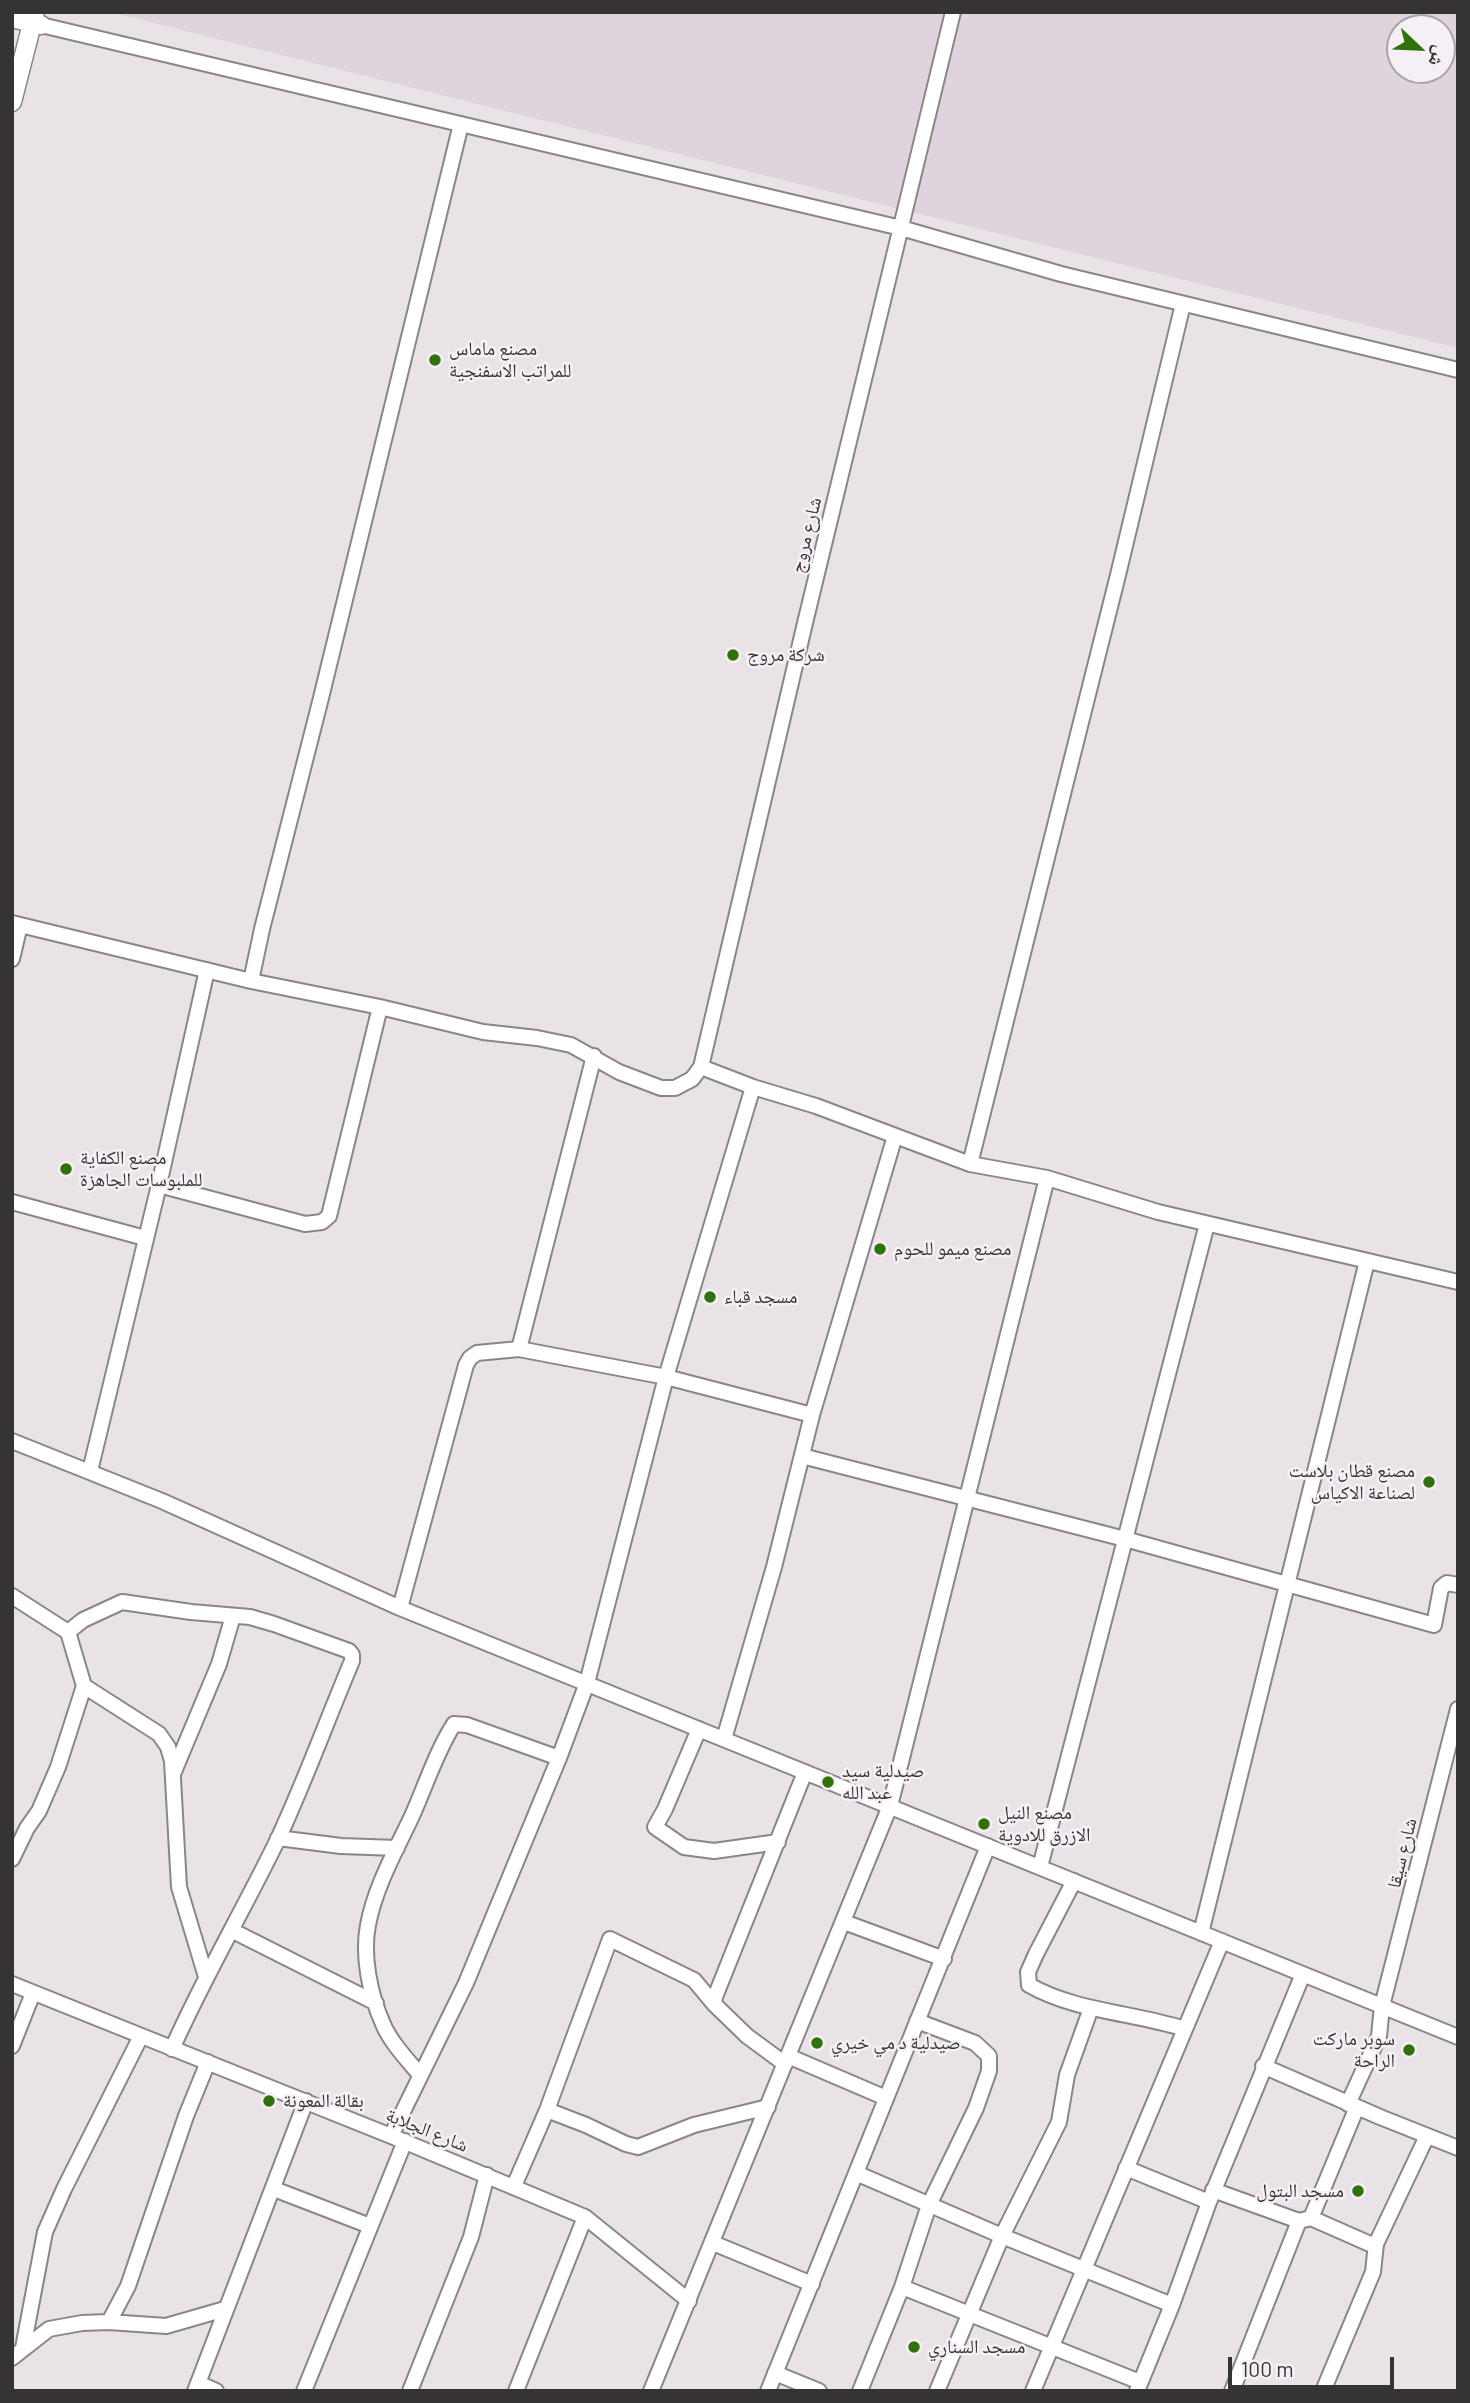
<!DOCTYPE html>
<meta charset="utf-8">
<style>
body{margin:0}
#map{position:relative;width:1470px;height:2403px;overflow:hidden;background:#e9e3e8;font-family:Barlow,"Noto Naskh Arabic",sans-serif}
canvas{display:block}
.frame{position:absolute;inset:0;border:14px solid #353335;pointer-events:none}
.north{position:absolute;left:1386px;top:14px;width:70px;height:70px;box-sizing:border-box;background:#f6f0f6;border:2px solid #a9a4a9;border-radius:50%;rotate:113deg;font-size:19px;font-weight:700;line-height:28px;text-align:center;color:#353335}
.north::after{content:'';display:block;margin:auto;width:24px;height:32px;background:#2f710b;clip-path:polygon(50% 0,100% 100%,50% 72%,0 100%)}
.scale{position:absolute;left:1228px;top:2357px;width:166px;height:32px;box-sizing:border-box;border:4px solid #353335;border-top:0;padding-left:9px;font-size:21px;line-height:24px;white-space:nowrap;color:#353335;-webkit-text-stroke:5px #f6f0f6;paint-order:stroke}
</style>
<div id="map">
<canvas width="1470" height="2403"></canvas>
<div class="frame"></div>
<div class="north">ش</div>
<div class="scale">100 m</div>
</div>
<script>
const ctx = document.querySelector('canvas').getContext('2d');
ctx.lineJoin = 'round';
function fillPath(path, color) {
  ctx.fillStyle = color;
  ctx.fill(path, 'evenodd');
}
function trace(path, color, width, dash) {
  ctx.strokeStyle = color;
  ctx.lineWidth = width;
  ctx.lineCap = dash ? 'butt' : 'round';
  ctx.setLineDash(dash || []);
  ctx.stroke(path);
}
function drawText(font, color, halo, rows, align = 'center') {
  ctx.font = font + ' Barlow,"Noto Naskh Arabic",sans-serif';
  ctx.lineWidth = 5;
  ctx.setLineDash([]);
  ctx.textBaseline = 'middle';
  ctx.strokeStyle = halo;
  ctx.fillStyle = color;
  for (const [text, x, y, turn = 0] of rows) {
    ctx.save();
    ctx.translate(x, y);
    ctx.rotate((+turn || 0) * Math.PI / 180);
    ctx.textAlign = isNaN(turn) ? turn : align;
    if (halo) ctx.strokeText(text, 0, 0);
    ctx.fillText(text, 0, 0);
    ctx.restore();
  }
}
const built = new Path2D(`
 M110,12h1348v336l-1053,-262zM1400,28h42v42h-42z`);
const minor = new Path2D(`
 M41,25l860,203 160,46 397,96
 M12,923l239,58 129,26 103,25 54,6 34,7 48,27 42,16h14l17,-9 9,-12 52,20 63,19 154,58 77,14 111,34 300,70
 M12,959l8,-34
 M251,981l11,-52 58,-227 141,-578
 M701,1067l104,-444 148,-611
 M970,1164l148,-589 65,-271
 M159,1185l146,39 17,-2 7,-6 51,-209
 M12,1202l133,36
 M519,1349l75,-293
 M12,1441l150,60 238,107 1058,429
 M802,1456l323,83 309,86 7,-37 6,-5 11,2
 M90,1471l69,-286 48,-215
 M12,1596l56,36 16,54 -26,81 -19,44 -12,17 -15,31
 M400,1608l66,-243 4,-7 7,-5 42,-4 147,28 146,38
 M68,1632l15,-12 39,-18 69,10 59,5 24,7 75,27 3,4v6c-25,59 -47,120 -74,178 -34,70 -74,138 -106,210
 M84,1686l75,48 9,13 4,14 7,126 27,90
 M699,1729l-34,80 -10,18 29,20 30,4 64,-9
 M724,1739l50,-172 38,-152 83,-279
 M173,1774l46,-110 14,-48
 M278,1838l63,8 56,2
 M1040,1867l167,-643
 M1074,1881l-38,73 -8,18 1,13c45,26 106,28 156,44
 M844,1922l100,37
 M233,1931l143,72
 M1201,1933l166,-672
 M12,1984l379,152 194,81 104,84
 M12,2046l21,-53
 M788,2056l98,42
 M785,2064l-38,-28 -33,-32 1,-7 90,-225
 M1263,2066l117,51 78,31
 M420,2075c-13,-16 -29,-32 -37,-51 -13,-29 -21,-68 -15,-99 7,-38 28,-75 44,-109 13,-29 25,-66 42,-92l13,1 92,33
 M1348,2104l31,-68 3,-30 76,-297
 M547,2110l63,-171 84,41 20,24
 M391,2136l75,-153 93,-225 28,-75 79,-306 87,-290
 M1126,2168l83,34
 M856,2173l146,63 170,69
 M514,2186l33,-76 39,15 40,19 12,3 56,-22 74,-18
 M274,2189l96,37
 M1213,2190l86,31 12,-3 59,26h6
 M1311,2218l46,-111
 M713,2243l99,41
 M902,2287l238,95
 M109,2322l19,-36 58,-170 22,-54
 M23,2348l22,-116 19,-43 77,-153
 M12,2358l37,-29 33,-6 27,-1 57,4 59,-17
 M775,2373l44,18
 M198,2383l18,8
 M195,2391l111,-290
 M304,2391l101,-250
 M410,2391l61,-154 16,-62
 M516,2391l69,-174
 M651,2391l239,-585 157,-628
 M768,2391l220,-545
 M860,2391l42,-104 27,-82 47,-97 13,-37v-15l-14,-13 -58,-22
 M937,2391l65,-155 57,-114 8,-47 24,-67
 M1033,2391l189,-450
 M1137,2391l35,-86 37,-103 94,-228
 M1232,2391l67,-170
 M1323,2391l50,-119 3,-28 51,-108`);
const tertiary = new Path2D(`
 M12,18l29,7
 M12,102l23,-90`);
const markers = [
 [435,360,7,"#2f710b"],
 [733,655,7,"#2f710b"],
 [66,1169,7,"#2f710b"],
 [880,1249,7,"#2f710b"],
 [710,1297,7,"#2f710b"],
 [1429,1482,7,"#2f710b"],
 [828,1782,7,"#2f710b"],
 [984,1824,7,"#2f710b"],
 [817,2043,7,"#2f710b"],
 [1409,2050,7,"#2f710b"],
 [269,2101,7,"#2f710b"],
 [1358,2191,7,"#2f710b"],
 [914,2347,7,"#2f710b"]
];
const poiNames = [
 ["مصنع ماماس",449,349],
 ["للمراتب الاسفنجية",449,371],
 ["شركة مروج",747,655],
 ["مصنع الكفاية",80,1158],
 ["للملبوسات الجاهزة",80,1180],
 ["مصنع ميمو للحوم",894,1249],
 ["مسجد قباء",724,1297],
 ["مصنع قطان بلاست",1415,1471,"right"],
 ["لصناعة الاكياس",1415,1493,"right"],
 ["صيدلية سيد",842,1771],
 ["عبد الله",842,1793],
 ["مصنع النيل",998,1813],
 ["الازرق للادوية",998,1835],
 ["سوبر ماركت",1395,2039,"right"],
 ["الراحة",1395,2061,"right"],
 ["صيدلية د مي خيري",831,2043],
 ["بقالة المعونة",283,2101],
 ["مسجد البتول",1344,2191,"right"],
 ["مسجد السناري",928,2347]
];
const streetNames = [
 ["شارع مروج",806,535,-76],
 ["شارع سيقا",1402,1853,-76],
 ["شارع الجلابة",427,2130,22]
];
fillPath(built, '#dfd3de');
trace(minor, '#8a858a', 18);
trace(tertiary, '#8a858a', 21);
trace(minor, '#fff', 14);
trace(tertiary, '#fff', 18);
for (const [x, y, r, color] of markers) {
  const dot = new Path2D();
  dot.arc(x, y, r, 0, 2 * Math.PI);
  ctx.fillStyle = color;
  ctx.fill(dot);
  trace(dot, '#f6f0f6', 2.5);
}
drawText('19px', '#353335', '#f6f0f6', poiNames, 'left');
drawText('19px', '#353335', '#f6f0f6', streetNames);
</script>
